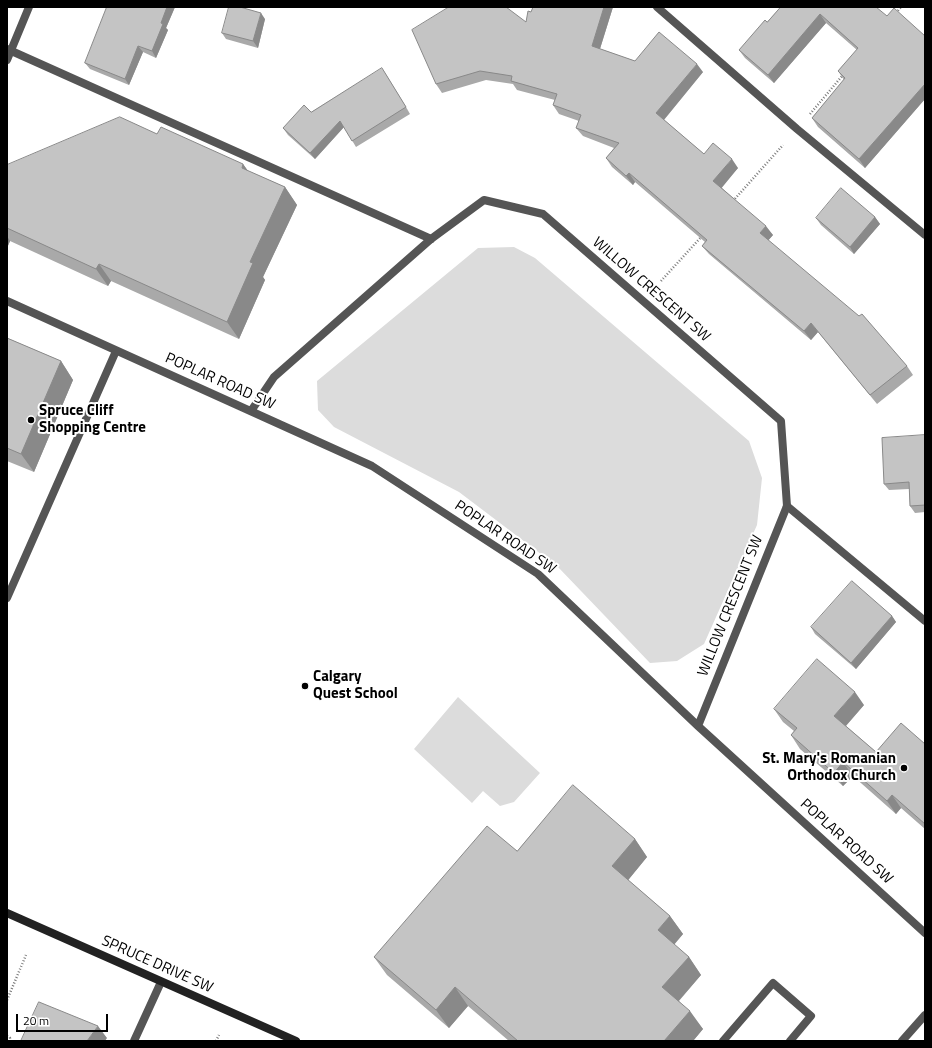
<!DOCTYPE html>
<style>
body{margin:0}
#map{position:relative;width:932px;height:1048px;overflow:hidden;background:#fff;font-family:"Titillium Web",sans-serif}
canvas{display:block}
.frame{position:absolute;inset:0;border:8px solid #000;pointer-events:none}
.scale{position:absolute;left:16px;top:1014px;width:92px;height:18px;box-sizing:border-box;border:2px solid #000;border-top:0;padding-left:5px;font-size:12px;line-height:14px;white-space:nowrap;color:#000;-webkit-text-stroke:3px #fff;paint-order:stroke}
</style>
<div id="map">
<canvas width="932" height="1048"></canvas>
<div class="frame"></div>
<div class="scale">20 m</div>
</div>
<script>
const ctx = document.querySelector('canvas').getContext('2d');
ctx.lineJoin = 'round';
function fillPath(path, color) {
  ctx.fillStyle = color;
  ctx.fill(path, 'evenodd');
}
function trace(path, color, width, dash) {
  ctx.strokeStyle = color;
  ctx.lineWidth = width;
  ctx.lineCap = dash ? 'butt' : 'round';
  ctx.setLineDash(dash || []);
  ctx.stroke(path);
}
function drawText(font, color, halo, rows, align = 'center') {
  ctx.font = font + ' "Titillium Web",sans-serif';
  ctx.lineWidth = 4;
  ctx.setLineDash([]);
  ctx.textBaseline = 'middle';
  ctx.strokeStyle = halo;
  ctx.fillStyle = color;
  for (const [text, x, y, turn = 0] of rows) {
    ctx.save();
    ctx.translate(x, y);
    ctx.rotate((+turn || 0) * Math.PI / 180);
    ctx.textAlign = isNaN(turn) ? turn : align;
    if (halo) ctx.strokeText(text, 0, 0);
    ctx.fillText(text, 0, 0);
    ctx.restore();
  }
}
const green = new Path2D(`
 M514,247l21,11 214,183 13,37 -5,47 -53,119 -27,17 -27,2 -92,-96 -99,-75 -125,-65 -16,-17 -1,-29 161,-133z
 M458,697l82,76 -26,29 -14,4 -17,-15 -11,12 -58,-54z`);
const path = new Path2D(`
 M896,13l5,-6
 M810,114l33,-39
 M733,201l50,-56
 M661,281l41,-45
 M7,1000l19,-45
 M7,1036l3,2 -1,3
 M216,1041l3,-6`);
const lane = new Path2D(`
 M657,7l140,122 128,106
 M7,49l424,190
 M787,506l138,115
 M7,598l109,-247
 M134,1041l27,-59
 M723,1041l50,-58 38,33 -21,25`);
const street = new Path2D(`
 M7,60l22,-53
 M7,301l365,165 166,108 160,152 227,207
 M251,411l23,-34 157,-138 53,-39 59,14 238,207 6,85 -89,220
 M902,1041l23,-26`);
const secondary = new Path2D(`
 M7,913l289,128`);
const wall = new Path2D(`
 M107,7h68l-9,21 2,2 -12,28 -13,-6 -14,33 -39,-16 -5,-6z
 M613,7l-13,42 35,12 68,11 -39,48 40,34 34,14 -17,19 52,48 -5,5 139,126 6,9 -36,29 -59,-72 -7,8 -102,-86 -7,-8 3,-4 -70,-60 -2,3 -21,-18 -6,-9 8,-10 -31,-12 -7,-8 3,-7 -20,-7 -6,-9 2,-5 -38,-10 -4,-6 -27,-4 -44,13 -6,-9 90,-62 5,-10z
 M781,7l106,9 38,20v63l-60,69 -47,-41 -6,-9 32,-38 -6,-9 19,-21 -31,-27 -52,60 -29,-25 -6,-8 28,-28z
 M265,19l-7,29 -32,-9 -4,-6z
 M386,75l24,39 -54,33 -12,-20 -29,32 -27,-24 -5,-7 28,-16z
 M157,134l86,30 5,7 37,16 12,18 -34,72 2,3 -26,59 -128,-58 -3,5 -98,-45 -3,7v-83z
 M875,217l5,7 -26,30 -33,-29 -5,-7z
 M7,338l54,23 12,19 -39,92 -27,-11z
 M925,435v77l-10,1 -5,-7 -1,-17 -20,1 -5,-6z
 M892,616l4,6 -40,47 -41,-35 -4,-7z
 M864,705l-18,21 30,26 49,-8v85l-24,-21 -5,6 -43,-38 -10,10 -43,-37 -9,-14 3,-4 -11,-9 -9,-13z
 M635,839l12,18 -19,23 42,36 13,18 -9,11 15,12 12,18 -22,26 24,28 -10,12h-184l-41,-35 -19,22 -62,-53 -13,-18 143,-106z`);
const shadedWall = new Path2D(`
 M167,7h8l-9,21 2,2 -12,28 -4,-7 9,-28z
 M604,7h9l-15,48 -6,-9z
 M261,13l4,6 -7,29 -5,-7z
 M820,14l6,9 -52,60 -6,-8z
 M138,46l5,6 -14,33 -4,-6z
 M697,64l6,8 -41,50 -6,-9z
 M382,68l4,7 24,39 -4,-7z
 M925,84v15l-60,69 -6,-9z
 M340,121l4,6 -29,32 -5,-6z
 M732,159l6,9 -18,22 -7,-9z
 M243,164l12,17 -13,-13z
 M629,173l6,9 -2,3 -7,-9z
 M285,187l12,18 -34,72 2,3 -26,59 -12,-17 23,-60z
 M875,217l5,7 -26,30 -4,-7z
 M766,226l7,9 -6,7 -7,-9z
 M7,236l3,5 -3,7z
 M99,264l12,17 -3,5 -12,-17z
 M811,323l7,9 -7,8 -7,-9z
 M61,361l12,19 -39,92 -13,-18z
 M892,616l4,6 -40,47 -5,-6z
 M855,692l9,13 -21,24 -9,-13z
 M843,762l10,14 -10,10 -9,-13z
 M892,795l9,13 -5,6 -9,-13z
 M635,839l12,18 -22,27 -13,-18z
 M670,916l13,18 -13,15 -12,-19z
 M689,957l12,18 -26,30 -13,-18z
 M455,987l13,19 -19,22 -13,-18z
 M690,1011l13,18 -10,12h-29z
 M98,1026l9,12 -2,3h-18z`);
const building = new Path2D(`
 M107,7h60l-6,16 2,1 -11,27 -14,-5 -13,33 -40,-16z
 M229,7h11l21,6 -8,28 -31,-8z
 M449,7h57l20,15 2,-11 3,1 2,-5h71l-12,39 43,15 24,-29 38,32 -41,49 48,41 9,-11 19,16 -19,22 53,45 -6,7 99,83 3,-2 45,52 -37,29 -59,-72 -7,8 -102,-85 5,-6 -78,-67 -3,3 -20,-18 13,-15 -43,-15 5,-13 -28,-10 4,-11 -46,-13 1,-5 -32,-5 -44,13 -24,-54z
 M781,7h95l11,9 7,-8 31,28v48l-66,75 -47,-41 33,-40 -7,-7 20,-23 -38,-34 -52,61 -29,-25 26,-30 2,2z
 M382,68l24,39 -54,34 -12,-20 -30,32 -27,-25 21,-23 7,7z
 M120,117l37,17 4,-7 82,37 -1,4 43,19 -35,75 3,1 -26,59 -128,-58 -3,5 -89,-41v-63z
 M841,188l34,29 -25,30 -34,-29z
 M7,338l54,23 -40,93 -14,-6z
 M925,435v70l-15,1 -1,-24 -25,2 -2,-46z
 M852,581l40,35 -41,47 -40,-36z
 M817,659l38,33 -21,24 42,36 25,-29 24,21v80l-33,-29 -5,6 -44,-39 -9,11 -43,-38 6,-7 -23,-19z
 M573,785l62,54 -23,27 58,50 -12,14 31,27 -27,30 28,24 -26,30h-146l-63,-54 -19,23 -62,-53 113,-131 30,25z
 M39,1002l59,24 -11,15h-66z`);
const markers = [
 [31,420,4,"#000"],
 [305,686,4,"#000"],
 [904,768,4,"#000"]
];
const streetNames = [
 ["WILLOW CRESCENT SW",651,290,41],
 ["POPLAR ROAD SW",220,382,24],
 ["POPLAR ROAD SW",505,538,34],
 ["WILLOW CRESCENT SW",731,606,-68],
 ["POPLAR ROAD SW",846,842,42],
 ["SPRUCE DRIVE SW",157,965,24]
];
const poiNames = [
 ["Spruce Cliff",39,411],
 ["Shopping Centre",39,428],
 ["Calgary",313,677],
 ["Quest School",313,694],
 ["St. Mary's Romanian",896,759,"right"],
 ["Orthodox Church",896,776,"right"]
];
fillPath(green, '#dcdcdc');
trace(path, '#777', 2.5, [1, 2]);
trace(lane, '#555', 8);
trace(street, '#555', 8);
trace(secondary, '#222', 8);
fillPath(wall, '#a9a9a9');
fillPath(shadedWall, '#898989');
fillPath(building, '#c4c4c4');
trace(building, '#898989', 1);
for (const [x, y, r, color] of markers) {
  const dot = new Path2D();
  dot.arc(x, y, r, 0, 2 * Math.PI);
  ctx.fillStyle = color;
  ctx.fill(dot);
  trace(dot, '#fff', 1.5);
}
drawText('15px', '#000', '#fff', streetNames);
drawText('bold 15px', '#000', '#fff', poiNames, 'left');
</script>
